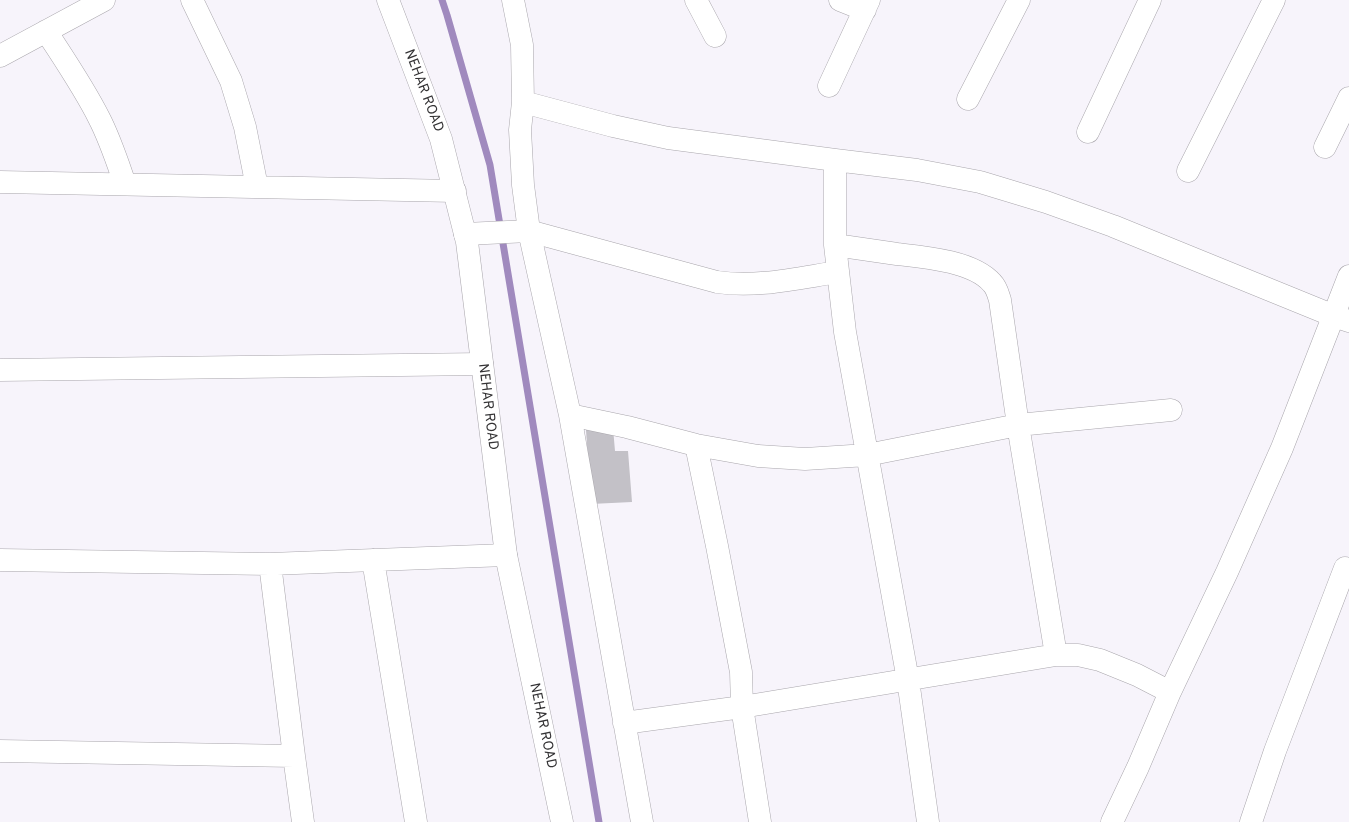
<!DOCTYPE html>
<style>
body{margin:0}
canvas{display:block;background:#f7f4fb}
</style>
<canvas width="1349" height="822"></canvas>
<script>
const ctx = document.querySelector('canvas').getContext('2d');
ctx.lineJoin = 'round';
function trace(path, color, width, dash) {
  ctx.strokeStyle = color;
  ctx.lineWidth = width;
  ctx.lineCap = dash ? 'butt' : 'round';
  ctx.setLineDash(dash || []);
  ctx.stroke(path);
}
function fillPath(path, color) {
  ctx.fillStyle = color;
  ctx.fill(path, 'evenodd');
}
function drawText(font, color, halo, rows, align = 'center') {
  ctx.font = font + ' Overpass,sans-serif';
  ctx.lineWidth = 3;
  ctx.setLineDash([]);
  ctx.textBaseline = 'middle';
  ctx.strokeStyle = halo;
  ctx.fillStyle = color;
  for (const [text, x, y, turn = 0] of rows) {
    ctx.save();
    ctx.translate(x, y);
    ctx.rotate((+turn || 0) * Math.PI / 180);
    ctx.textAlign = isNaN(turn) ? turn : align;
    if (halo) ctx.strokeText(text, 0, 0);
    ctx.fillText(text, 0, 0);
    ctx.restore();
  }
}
const stream = new Path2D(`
 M442,0l5,15 43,150 109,657`);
const building = new Path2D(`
 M613,428l2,23h13l4,51 -41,2 -5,-74z`);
const minor = new Path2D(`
 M192,0l39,81 14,46 12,60
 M513,0l9,45 1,57 -3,28 3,55 6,46 41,184 72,407
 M696,0l19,36
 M840,0l25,10
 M46,31c18,28 38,57 53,87 11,21 18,43 26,66
 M0,56l104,-56
 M829,86l40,-86
 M968,99l51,-99
 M523,102l90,24 55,12 167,22 82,10 63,12 66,20 67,24 221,90 15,5
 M1088,132l62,-132
 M1325,147l24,-49
 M835,160v85l10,87 63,348 20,142
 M1188,171l86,-171
 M0,182l455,9
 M465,234l64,-3 188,51c40,6 81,-4 121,-10
 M0,370l482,-6
 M570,415l57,12 69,18 62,11 47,3 62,-4 151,-30 153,-15
 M696,445l21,101 24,126 1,35 18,115
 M0,560l270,4 236,-9
 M373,560l43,262
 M270,564l24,192
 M1056,655h22l22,5 37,15 33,17
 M624,723l118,-16 314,-52 -38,-230 -18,-125c-2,-6 -3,-12 -8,-17 -19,-22 -68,-26 -95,-29 -21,-3 -41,-6 -62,-9
 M0,751l294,5 9,66
 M1112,822l26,-55 32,-75 57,-120 55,-124 67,-172
 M1251,822l24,-71 70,-183 4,1`);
const tertiary = new Path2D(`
 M388,0l53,139 26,103 39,313 56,267`);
const streetNames = [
 ["NEHAR ROAD",423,91,69],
 ["NEHAR ROAD",487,407,83],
 ["NEHAR ROAD",542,726,78]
];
trace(stream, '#a08abe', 7);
fillPath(building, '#c3c1c7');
trace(minor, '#a9a6ac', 23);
trace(tertiary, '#a9a6ac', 23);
trace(minor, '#fff', 22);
trace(tertiary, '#fff', 22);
drawText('14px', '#343335', '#fff', streetNames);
</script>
